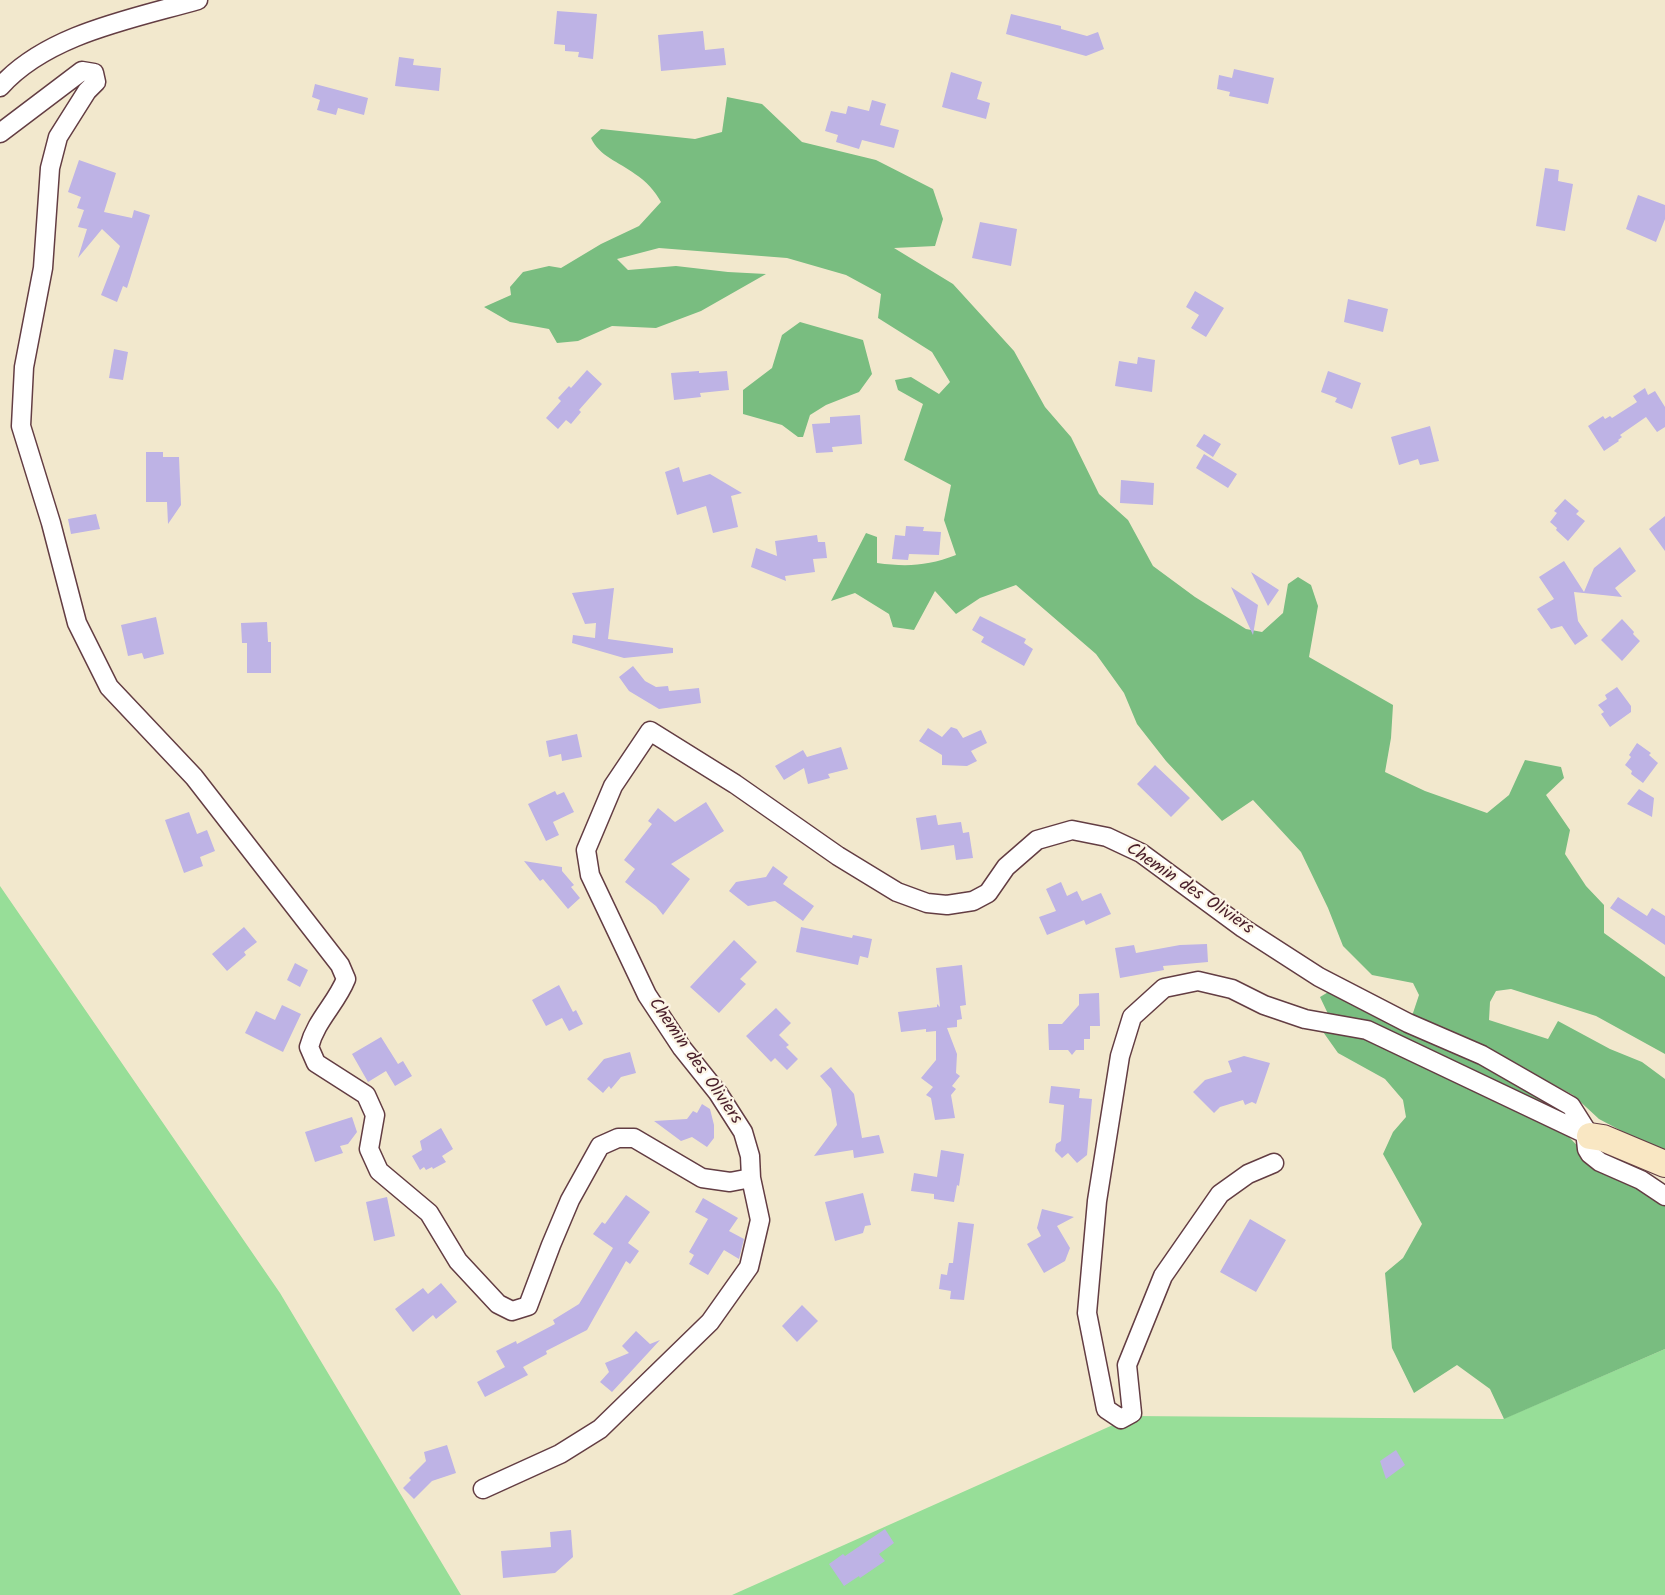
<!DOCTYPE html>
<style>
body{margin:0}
canvas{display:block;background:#f2e8cd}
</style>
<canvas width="1665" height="1595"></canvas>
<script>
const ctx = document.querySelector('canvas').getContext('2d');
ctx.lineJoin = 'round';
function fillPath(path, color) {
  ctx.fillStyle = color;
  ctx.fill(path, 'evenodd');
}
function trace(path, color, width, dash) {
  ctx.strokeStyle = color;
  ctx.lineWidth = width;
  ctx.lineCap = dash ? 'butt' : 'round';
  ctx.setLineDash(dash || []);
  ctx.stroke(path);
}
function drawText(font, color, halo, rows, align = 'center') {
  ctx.font = font + ' Kalam,sans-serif';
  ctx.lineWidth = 4.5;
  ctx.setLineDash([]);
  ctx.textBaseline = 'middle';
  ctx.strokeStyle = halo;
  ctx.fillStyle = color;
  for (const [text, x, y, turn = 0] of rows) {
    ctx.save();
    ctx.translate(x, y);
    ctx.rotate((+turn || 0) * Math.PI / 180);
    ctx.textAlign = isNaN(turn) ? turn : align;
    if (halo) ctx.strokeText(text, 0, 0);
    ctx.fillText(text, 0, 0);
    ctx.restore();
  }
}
const green = new Path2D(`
 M0,886l280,407 181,302h-461z
 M1665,1349v246h-933l401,-179 370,3z`);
const forest = new Path2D(`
 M727,97l35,7 40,38 74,18 57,29 10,30 -8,27 -41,2 59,36 61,67 31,56 26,30 28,57 29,26 25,46 42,31 51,32 16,3 21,-19 5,-29 10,-7 13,8 7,21 -9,51 84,48 -2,33 -6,34 40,19 62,22 22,-18 16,-35 36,7 3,11 -18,17 24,35 -5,24 21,32 18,19v28l61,44v77l-69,-38 -85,-27 -15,2 -6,11 -1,18 59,19 10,-18 52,28 32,13 23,17v75l-66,-35 -26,-24 -95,-51 -66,-28 7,-21 -6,-12 -41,-8 -29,-29 -15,-38 -27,-56 -48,-52 -31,21 -56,-60 -29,-37 -13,-31 -28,-39 -80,-69 -36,13 -24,16 -21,-23 -21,39 -21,-3 -4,-13 -34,-21 -24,8 35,-68 11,4v26c30,4 50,3 79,-8l-12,-35 7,-35 -47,-25 19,-56 -25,-14 -3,-10 16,-3 28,17 11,-12 -18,-30 -54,-34 3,-24 -35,-19 -59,-17 -128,-10 -42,11 11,11 48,-4 52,6 38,2 -65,37 -45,17 -44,-2 -34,15 -21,2 -8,-14 -39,-7 -26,-15 27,-12 -1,-8 13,-15 26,-6 12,2 40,-24 38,-18 22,-24c-6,-11 -15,-21 -26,-28 -16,-12 -36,-18 -44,-36l10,-9 94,10 27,-7z
 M800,322l63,18 9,34 -13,18 -33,13 -16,10 -7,22h-5l-16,-12 -39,-11v-24l29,-22 10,-33z
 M1330,991l161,74 79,47v26l16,17 79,44v150l-161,70 -14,-30 -33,-24 -43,28 -22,-45 -7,-75 18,-15 19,-34 -39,-70 10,-22 13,-15 -3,-17 -18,-21 -47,-26 -17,-24 8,-13 -9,-19z`);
const building = new Path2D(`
 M557,11l40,3 -4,45 -15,-2 1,-5 -14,-1v-6l-11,-1z
 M1011,14l50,12v3l26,7 11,-4 6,17 -18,7 -80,-22z
 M703,31l2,19 19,-2 2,17 -65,6 -3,-36z
 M399,57l15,2 -1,6 28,3 -2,23 -44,-5z
 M1234,69l40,9 -6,26 -39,-8 1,-4 -13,-3 2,-14 13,3z
 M951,72l31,10 -5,17 13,4 -4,16 -44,-12z
 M315,84l53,14 -4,17 -26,-7 -2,7 -19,-5 3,-10 -8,-3z
 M872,100l14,4 -6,21 19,5 -5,18 -32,-8 -3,9 -23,-7 2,-7 -13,-4 6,-20 15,3 2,-8 21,5z
 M79,160l37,13 -12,39 28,6 2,-8 16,5 -23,73 -4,-2 -6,16 -16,-7 19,-49 -18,-17 -24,29 9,-29 -9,-2 6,-17 -7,-2 4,-11 -13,-5z
 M1545,168l14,2 -1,11 15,3 -8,47 -29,-5z
 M1638,195l27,10v14l-9,23 -30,-13z
 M980,222l37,7 -6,37 -39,-8z
 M1195,291l29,17 -18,29 -15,-9 8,-13 -13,-8z
 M1348,299l40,10 -5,23 -39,-10z
 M114,349l14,3 -5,28 -14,-2z
 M1138,357l17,3 -3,32 -37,-6 4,-25 18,3z
 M587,370l15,14 -23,26 2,2 -10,12 -5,-4 -8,9 -12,-11 15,-17 -3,-3 11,-12 2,2z
 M699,371v2l28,-2 2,19 -29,3 1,4 -27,3 -3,-27z
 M1328,371l33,12 -9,26 -17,-7 2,-4 -16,-6z
 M1645,388l3,7 7,-4 10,16v20l-8,5 -11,-15 -26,18 2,2 -4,3 1,1 -15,10 -16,-25 15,-10 2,3 5,-3 2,2 25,-16 -4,-6z
 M860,415l2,29 -30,3 1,5 -17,1 -4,-29 18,-1v-6z
 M1430,426l9,35 -19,4 -2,-6 -19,6 -8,-28z
 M1204,434l17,10 -8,13 -17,-11z
 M146,452h17v5h16l2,48 -13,19 -1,-22h-21z
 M1204,454l33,20 -9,14 -32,-20z
 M679,467l4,15 27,-8 32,19 -11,3 7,31 -25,6 -7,-27 -29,9 -12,-43z
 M1121,480l33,3 -1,22 -33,-2z
 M1565,499l14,12 -3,3 9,7 -17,20 -12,-11 1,-2 -7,-6 7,-9 -3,-2z
 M96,514l4,15 -29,5 -3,-15z
 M1665,516v35l-16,-22z
 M906,526l18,1 -1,4 18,1 -2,23 -30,-1 -1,6 -16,-1 3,-24 10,1z
 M817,535l1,7h7l2,16 -14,1 2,13 -30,4 1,5 -35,-14 5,-19 21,8 -2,-15z
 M1620,547l16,24 -21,17 7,9 -48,-5 4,29 10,15 -13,9 -13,-19 -11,3 -14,-20 17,-10 -15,-22 25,-16 20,31 10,-24z
 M1251,572l28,18 -11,16z
 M1231,587l27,18 -5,30z
 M614,588l-6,51 65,9v5l-49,5 -52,-15 1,-8 22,3 1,-15 -11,1 -13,-31z
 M980,616l46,23 -2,4 9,6 -9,17 -43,-24 3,-5 -12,-7z
 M156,617l8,37 -20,5 -2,-6 -14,3 -7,-31z
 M1622,619l12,13 -1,2 7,7 -18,20 -21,-21z
 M267,622l1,20h3v31h-24v-30h-5l-1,-20z
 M633,666l12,15 11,6 12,-1 1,5 30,-3 2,15 -42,6 -30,-18 -10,-14z
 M1617,687l14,19v6l-21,15 -9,-13 3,-2 -6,-7 9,-6 -2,-4z
 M951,727l6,2 6,9 18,-8 6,13 -16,8 6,10 -10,5 -25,-1v-10l-23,-14 9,-13 14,9z
 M577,734l5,23 -20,4 -1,-7 -12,3 -3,-16z
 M1637,743l14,10 -2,2 9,8 -15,20 -12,-9 1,-3 -7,-6 6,-8 -2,-2z
 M841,747l7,22 -20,5 2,4 -22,6 -4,-16 -20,12 -9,-14 28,-16 4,7z
 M1155,765l35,33 -19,19 -34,-33z
 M1639,789l15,9 -2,19 -25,-13z
 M555,791l2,4 7,-3 10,20 -21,10 6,13 -13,6 -18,-37z
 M706,802l18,29 -53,33 19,15 -27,36 -7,-9 -31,-24 10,-13 -11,-9 28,-36 -4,-3 10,-13 17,14z
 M189,812l8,22 10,-4 8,21 -15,6 3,9 -19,7 -19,-53z
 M936,815l2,10 23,-3 2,11 6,-1 4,26 -17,2 -2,-15 -33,5 -5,-32z
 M524,861l38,6v4l12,14 -3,2 9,11 -12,11 -25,-30 -3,2z
 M773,866l15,11 -5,7 31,22 -11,15 -28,-20 -27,5 -19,-15 7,-9 30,-5z
 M1061,882l6,14 10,-5 5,10 19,-8 10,21 -25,11 -2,-5 -37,15 -8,-18 17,-6 -10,-22z
 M1618,897l29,19 5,-8 13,8v29l-55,-37z
 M244,927l13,15 -13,10 2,3 -19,16 -15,-17z
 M801,927l51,11 1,-3 19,4 -4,19 -8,-2 -2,9 -62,-13z
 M734,940l23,22 -17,17 6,5 -27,29 -29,-26z
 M1207,944l1,18 -45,4 1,4 -44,8 -5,-30 19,-3 2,8 44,-8z
 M295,963l13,7 -8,17 -13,-7z
 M962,965l4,40 -6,1 2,13 -5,1v7l-10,1 10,26 -1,19 4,3 -8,10 4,3 -5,6 4,23 -20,2 -4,-22 -5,-3 7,-8 -12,-9 15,-18v-29l-10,1v-3l-25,3 -3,-20 39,-5v-3l3,3 -4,-39z
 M559,985l14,27 3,-2 7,14 -14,7 -7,-13 -16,8 -14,-26z
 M1099,993l1,33h-10v13h-6v11h-8l-4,5 -4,-5h-19l-1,-26h14l17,-19v-11z
 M282,1005l19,9 -18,38 -38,-19 11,-22 19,9z
 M776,1008l15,15 -12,12 10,10 -3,2 12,12 -11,11 -12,-12 -4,4 -25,-26z
 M381,1037l17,27 5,-3 9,15 -17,10 -9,-15 -18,11 -16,-28z
 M630,1052l6,21 -15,4 -10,12 -2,-3 -6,7 -16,-14 17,-20z
 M1244,1056l26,7 -14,41 -4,-2 -7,3 -2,-5 -23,7 -6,6 -21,-21 12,-12 27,-8 -4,-11z
 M831,1067l23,27 8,44 17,-3 5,18 -30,5 -1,-8 -39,6 23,-31 -6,-36 -11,-13z
 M1051,1086l29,3 -1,9 13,1 -5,56 -10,8 -9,-10 -6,5 -7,-7 1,-7 5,-3 3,-36 -15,-2z
 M702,1104l8,5 4,16v13l-7,9 -15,-10 -11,4 -27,-20 33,-2 6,-8 4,2z
 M352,1117l5,15 -9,12 -8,2 3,7 -28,9 -10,-30z
 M441,1128l12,21 -11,7 4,6 -13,7 -1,-2 -6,3 -2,-3 -4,3 -8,-14 10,-6 -2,-9z
 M941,1150l23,4 -5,32 -2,-1 -3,17 -20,-3v-5l-23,-3 3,-18 23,4z
 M863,1193l8,32 -6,1 -2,7 -28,8 -10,-39z
 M626,1195l24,17 -22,31 11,8 -9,13 -4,-3 -39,69 -41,21 1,3 -24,13 5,8 -43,22 -8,-15 28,-15 -9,-16 20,-10 1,3 38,-20 -2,-4 26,-16 34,-56 -20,-14 9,-12 3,2z
 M387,1197l8,39 -21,5 -8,-39z
 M703,1198l35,20 -9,13 15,8 -5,20 -15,-9 -16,25 -19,-11 5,-9 -5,-3 19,-33 -13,-7z
 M1042,1209l32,8 -17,9 13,22 -5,13 -21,12 -17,-29 14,-8 -4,-8z
 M1250,1219l36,21 -30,52 -36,-20z
 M958,1222l16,2 -10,76 -14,-1 1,-8 -12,-2 2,-15 6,1 2,-12h4z
 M441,1283l16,19 -21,17 -3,-4 -20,17 -18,-23 28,-21 5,6z
 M802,1305l16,16 -21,21 -15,-16z
 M636,1331l14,13 10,-4 -48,52 -12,-10 9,-10 -4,-9 24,-10 -7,-7z
 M447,1445l9,28 -24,8 -18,18 -11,-11 8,-8 -2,-2 17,-17 -2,-9z
 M1396,1450l9,15 -19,14 -6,-18z
 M885,1529l9,14 -15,11 6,7 -25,17 -1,-2 -15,10 -15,-22 14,-10 2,2z
 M571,1530l2,27 -18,16 -52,5 -2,-27 50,-4 -1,-15z`);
const street = new Path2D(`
 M0,87c47,-53 132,-68 198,-87
 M0,133l82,-62 12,2 2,9 -9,9 -29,46 -8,31 -7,100 -19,99 -3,59 30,97 26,100 32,64 85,90 146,188 6,14c-10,25 -30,41 -37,68l7,16 50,32 9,20 -6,34 10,22 50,42 29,48 40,43 14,7 16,-5 23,-61 19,-45 30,-54 18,-8h16l68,40 28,4 21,-4 -1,-22 -7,-24 -25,-39 -36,-45 -35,-53 -57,-120 -4,-25 27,-64 37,-55 85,53 103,72 59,36 30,11 20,2 26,-4 15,-8 18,-26 31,-27 35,-10 35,7 34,16 102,75 76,49 89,46 74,32 89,51 19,30
 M1590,1136l-4,4 1,9 3,5 10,8 41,18 24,16
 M1274,1163l-26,11 -28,20 -57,82 -36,89 5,48 -11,6 -15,-10 -19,-96 10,-112 23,-145 12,-39 32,-29 34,-7 34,8 32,16 41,14 62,11 223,106
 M483,1489l77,-35 40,-25 110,-107 39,-55 11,-47 -9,-42`);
const secondary = new Path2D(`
 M1590,1136l13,2 62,26`);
const streetNames = [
 ["Chemin des Oliviers",1189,890,34],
 ["Chemin des Oliviers",694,1062,55]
];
fillPath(green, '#97de98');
fillPath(forest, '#79bd80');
fillPath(building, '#beb3e5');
trace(street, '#633d43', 21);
trace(secondary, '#633d43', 28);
trace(street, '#fff', 18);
trace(secondary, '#f9e7c3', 26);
drawText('18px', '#4a1f2b', '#fcf5e5', streetNames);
</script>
